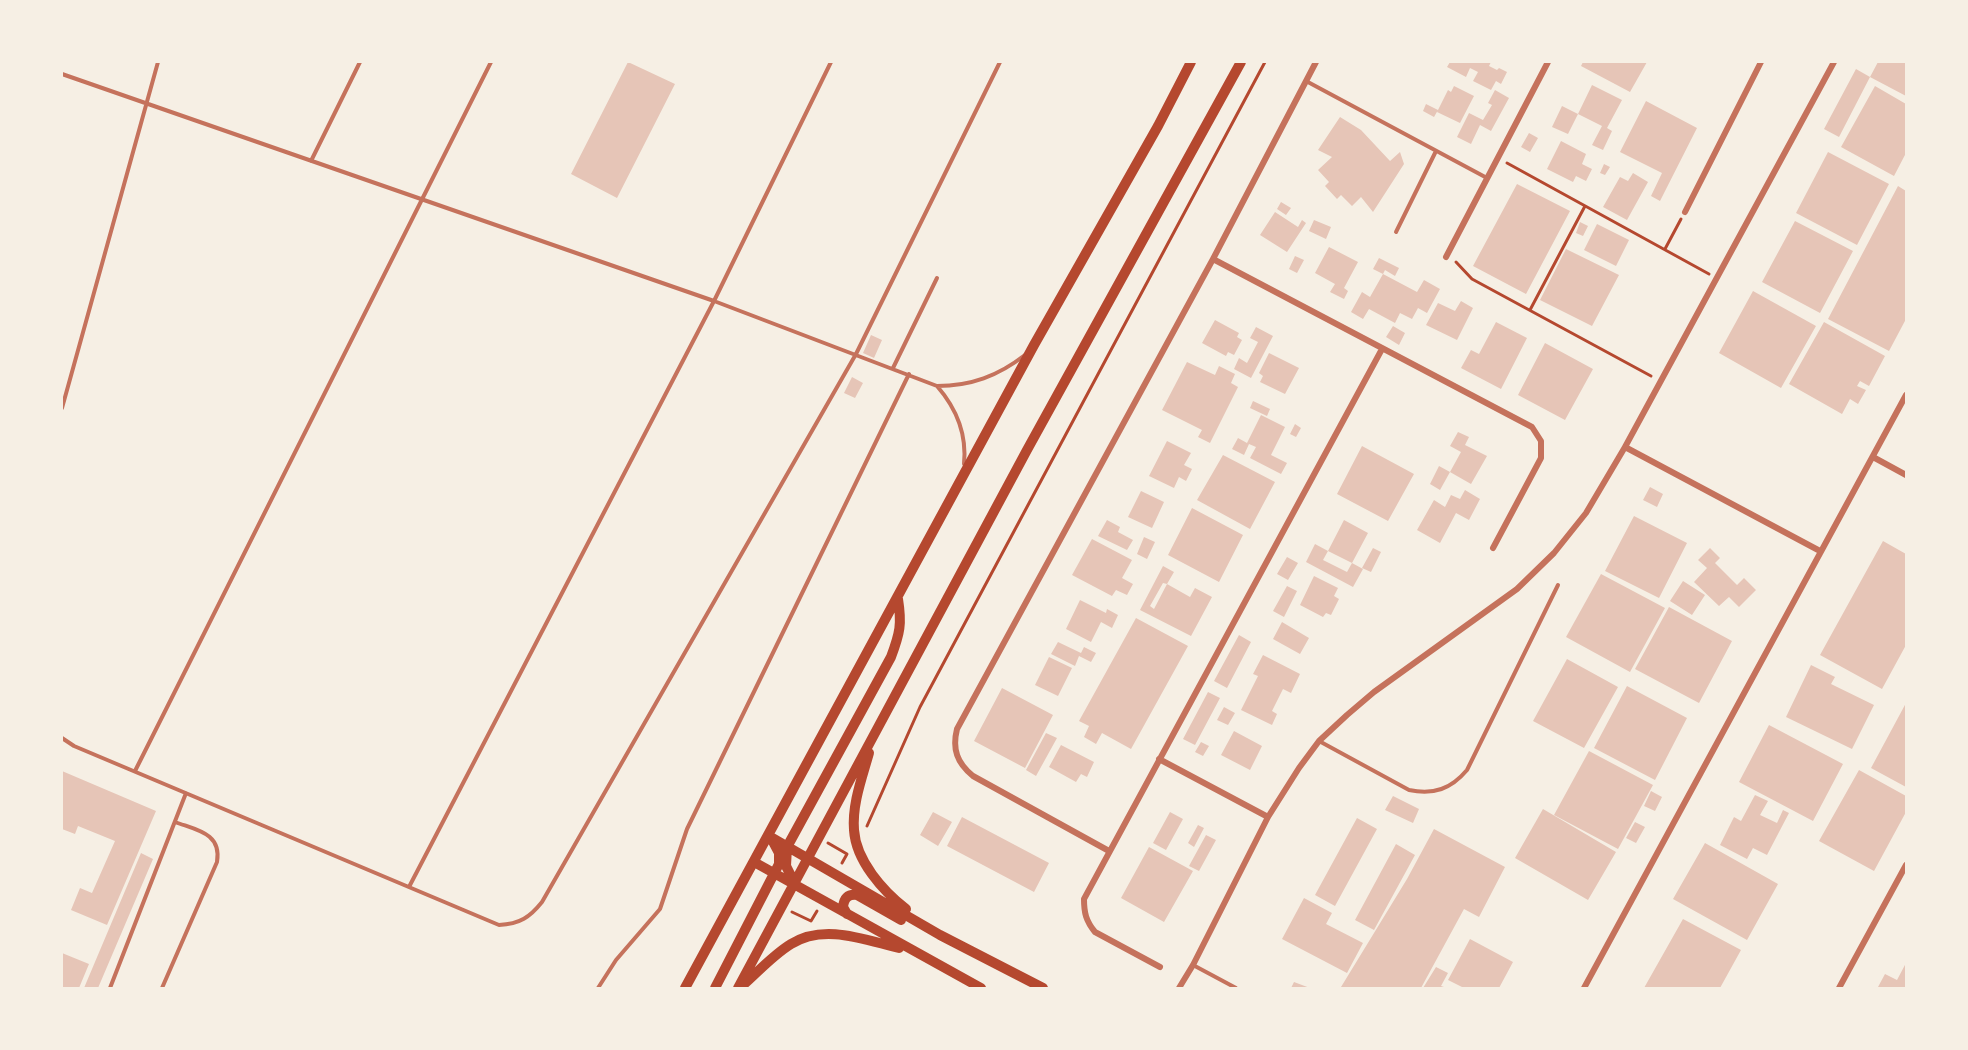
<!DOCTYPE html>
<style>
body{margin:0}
#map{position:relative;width:1968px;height:1050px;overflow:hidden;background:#f6efe4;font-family:Manrope,sans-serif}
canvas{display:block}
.frame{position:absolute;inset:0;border:63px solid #f6efe4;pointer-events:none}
</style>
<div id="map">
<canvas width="1968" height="1050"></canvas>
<div class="frame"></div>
</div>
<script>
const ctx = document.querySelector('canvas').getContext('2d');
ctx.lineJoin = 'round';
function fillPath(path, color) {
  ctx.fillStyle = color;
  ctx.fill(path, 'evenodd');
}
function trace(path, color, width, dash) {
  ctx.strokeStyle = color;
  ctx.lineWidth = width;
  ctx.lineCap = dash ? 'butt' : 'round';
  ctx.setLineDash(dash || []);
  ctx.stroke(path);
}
const building = new Path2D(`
 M628,62l47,22 -58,114 -46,-24z
 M1450,62h41l-2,4 8,4 2,-2 8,4 -6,12 -5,-3 -5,9 -18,-9 5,-9 -8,-4 -4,9 -19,-10z
 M1583,62h64l-17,30 -49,-26z
 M1878,62h28v34l-36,-19z
 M1856,69l14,8 -31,60 -15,-8z
 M1592,85l30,15 -15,28 5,3 -9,19 -11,-5 10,-19 -24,-12z
 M1454,86l20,10 -14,27 -23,-11 11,-22 3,2z
 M1875,86l31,18v49l-12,23 -53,-29z
 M1495,90l14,8 -18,33 -11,-6 -9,19 -14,-7 12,-24 14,7 9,-15 -4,-2z
 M1646,101l51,27 -37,73 -9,-5 11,-23 -42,-21z
 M1426,104l12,6 -4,7 -11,-6z
 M1562,106l16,8 -10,20 -16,-7z
 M1340,117l21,13 29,31 10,-9 4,12 -31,48 -12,-15 -9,9 -11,-11 -4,4 -12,-13 4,-4 -11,-12 14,-13 -14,-7z
 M1529,133l9,5 -8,14 -9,-5z
 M1561,141l25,13 -4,10 10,5 -6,12 -10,-5 -3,6 -26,-13z
 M1828,152l61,32 -32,61 -61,-32z
 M1604,164l6,3 -5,8 -5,-2z
 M1633,173l15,9 -21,38 -24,-13 17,-30 8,4z
 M1517,184l53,27 -44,83 -53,-28z
 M1898,186l8,5v128l-17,32 -61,-32z
 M1281,202l10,6 -5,7 -9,-6z
 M1275,212l23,15 4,-7 4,3 -19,29 -27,-17z
 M1314,220l17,7 -5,12 -17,-8z
 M1795,221l58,30 -33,62 -58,-31z
 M1580,222l8,4 -5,10 -7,-3z
 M1597,224l32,16 -13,26 -32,-16z
 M1329,247l29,15 -14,26 4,3 -4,8 -14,-7 5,-8 -20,-11z
 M1566,249l53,26 -27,51 -52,-26z
 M1295,256l9,4 -7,13 -8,-4z
 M1379,258l20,10 -4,8 -10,-6 -2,4 -10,-5z
 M1383,274l34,18 7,-12 16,9 -13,24 -9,-5 -6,11 -12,-6 -5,10 -26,-14 -6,10 -12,-7 11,-20 8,5z
 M1753,291l63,35 -35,62 -62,-35z
 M1461,301l12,7 -16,32 -31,-15 12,-22 17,8z
 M1215,320l24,13 -2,4 5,3 -8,15 -6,-3 -2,4 -24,-13z
 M1496,322l31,16 -26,51 -40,-21 10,-18 8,4z
 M1824,322l61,34 -16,30 -9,-5 -3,5 9,4 -8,14 -8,-5 -8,15 -53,-30z
 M1393,326l12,7 -6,12 -13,-8z
 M1256,327l17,9 -22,42 -17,-9 5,-11 8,5 11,-21 -8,-4z
 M871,335l11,5 -8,18 -11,-5z
 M1545,343l48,26 -28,51 -47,-25z
 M1269,353l30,15 -14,26 -25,-12 3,-6 -4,-3z
 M1187,362l28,13 4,-9 16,8 -4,9 7,4 -28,56 -12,-6 4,-7 -40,-20z
 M852,377l11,6 -8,15 -11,-5z
 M1253,401l17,8 -3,7 -17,-8z
 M1261,415l24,12 -14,28 16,8 -6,11 -31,-16 6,-11 -7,-3 -5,11 -12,-6 6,-11 9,5z
 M1295,424l6,4 -5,9 -6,-3z
 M1458,432l11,5 -4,8 22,11 -16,28 -21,-12 -10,18 -10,-6 9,-18 11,6 11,-20 -11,-6z
 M1167,441l24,12 -7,12 8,4 -6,12 -7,-4 -5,11 -25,-12z
 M1362,446l52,28 -26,47 -51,-27z
 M1223,455l52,27 -25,47 -53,-29z
 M1650,487l13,7 -6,13 -14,-7z
 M1465,490l15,9 -11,21 -13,-7 -16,30 -23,-13 17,-30 11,7 6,-12 9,4z
 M1141,491l23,11 -12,26 -24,-11z
 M1192,508l51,27 -24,47 -51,-27z
 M1634,516l53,27 -28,55 -54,-27z
 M1107,520l13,7 -2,5 15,8 -6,10 -29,-14z
 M1344,520l24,13 -16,30 -24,-12z
 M1144,537l11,5 -8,17 -10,-5z
 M1092,539l40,21 -10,18 11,6 -6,11 -11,-5 -4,6 -40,-21z
 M1883,541l23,13v91l-24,44 -62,-34z
 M1315,544l13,7 -5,9 24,12 5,-9 11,6 -10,18 -47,-25z
 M1373,548l8,4 -10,20 -9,-4z
 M1710,548l10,10 -5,5 22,22 7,-7 12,12 -17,17 -10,-10 -10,9 -25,-24 13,-14 -9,-8z
 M1287,557l11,6 -10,17 -11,-6z
 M1163,566l11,6 -7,12 -4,-1 -13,23 4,3 13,-25 23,13 5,-9 17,9 -21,39 -51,-26z
 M1601,574l64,34 -35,64 -64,-35z
 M1314,576l24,12 -4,8 5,3 -8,16 -5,-2 -3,4 -23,-12z
 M1683,581l22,14 -13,20 -22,-14z
 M1287,586l10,5 -13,26 -11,-6z
 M1080,600l26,13 1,-4 11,6 -6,13 -11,-6 -10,20 -25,-13z
 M1669,607l63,34 -33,62 -64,-34z
 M1136,618l52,28 -57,103 -29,-16 -6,11 -12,-7 5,-11 -10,-5z
 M1282,622l27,16 -9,16 -27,-15z
 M1239,635l12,7 -24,46 -13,-7z
 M1058,642l23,11 3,-6 12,6 -5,9 -12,-6 -4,10 -24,-12z
 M1263,655l37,19 -9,19 -8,-4 -11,22 5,3 -5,11 -31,-15 17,-34 -5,-2z
 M1049,657l23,11 -14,28 -23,-11z
 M1567,659l51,28 -34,61 -51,-27z
 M1811,665l24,12 -4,7 43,21 -22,44 -66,-32z
 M1627,686l60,32 -32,62 -61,-32z
 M1002,688l51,27 -28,53 -51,-27z
 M1208,692l12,6 -25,47 -12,-6z
 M1906,703v84l-35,-19z
 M1224,707l11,6 -7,12 -11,-5z
 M1769,725l74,39 -30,57 -74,-39z
 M1234,731l28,15 -12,24 -29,-15z
 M1046,733l11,5 -21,38 -10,-6z
 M1201,742l8,4 -6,10 -8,-4z
 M1061,745l33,17 -7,15 -6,-3 -5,8 -27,-15z
 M1589,751l64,34 -35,64 -64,-34z
 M1859,770l47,26v16l-32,59 -55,-30z
 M62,771l94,40 -49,114 -36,-15 9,-22 12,5 23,-52 -37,-15 -3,8 -13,-5z
 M1651,791l11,6 -7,14 -11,-5z
 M1755,795l13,6 -8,14 17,8 6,-13 6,3 -22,42 -14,-7 -6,11 -27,-14 14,-28 7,4z
 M1393,796l26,13 -6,14 -28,-13z
 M1543,809l73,43 -28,48 -73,-42z
 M933,812l19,10 -14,24 -18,-11z
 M1170,812l13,7 -17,31 -13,-7z
 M962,817l87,46 -15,29 -87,-46z
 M1357,818l20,11 -42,77 -20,-11z
 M1635,822l10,5 -9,16 -10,-5z
 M1198,825l6,3 -10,19 -6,-4z
 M1434,829l71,38 -26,50 -15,-8 -43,79h-76l-4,-1 66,-108z
 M1206,835l10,5 -17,31 -10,-5z
 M1705,843l73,41 -31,56 -74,-41z
 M1396,844l19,11 -41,75 -19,-10z
 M1149,847l44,24 -29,51 -43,-24z
 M141,853l12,6 -55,129h-14z
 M1304,898l28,15 -6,11 37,19 -16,30 -65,-34z
 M1683,919l58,31 -21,38h-76z
 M1470,939l43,23 -14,26h-35l-16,-8z
 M62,953l27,11 -10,24h-17z
 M1906,963v25l-28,-1 7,-13 12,6z
 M1436,967l12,6 -7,13 6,2h-24z
 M1294,982l16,6h-19z`);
const path = new Path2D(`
 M1507,163l202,111
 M1665,249l16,-30
 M1456,262l16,17 179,97
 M1530,310l55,-104
 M867,826l53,-119 345,-645
 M828,843l19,11 -5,9
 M792,912l19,9 6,-10`);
const service = new Path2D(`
 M62,74l652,227 223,85c34,0 61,-10 88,-31
 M1306,81l181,97
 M311,161l49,-99
 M1396,232l40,-81
 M893,368l44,-90
 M937,386c20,23 30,48 27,78
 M62,408l96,-346
 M62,738l12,8 425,179c21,-1 31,-8 43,-23l314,-548 144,-292
 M1319,741l90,49c25,5 42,-1 58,-20l91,-185
 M135,771l356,-709
 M409,887l305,-586 117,-239
 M1193,965l43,23
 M110,988l76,-195
 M162,988l55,-126c5,-29 -21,-32 -42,-40
 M598,988l18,-28 44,-51 27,-80 222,-455`);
const minor = new Path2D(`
 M1685,212l76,-150
 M1446,257l102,-195
 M1213,259l319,168 9,14v17l-48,90
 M1625,447l195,104
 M1873,457l33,18
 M1159,759l109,58
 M1109,851l-136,-75c-16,-13 -21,-27 -16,-47l256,-470 103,-197
 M1160,967l-65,-35c-9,-11 -11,-19 -11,-33l298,-550
 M1179,988l14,-23 75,-148 31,-49 20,-27 28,-26 27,-23 143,-103 37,-36 32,-40 39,-66 209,-385
 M1584,988l322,-593
 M1839,988l67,-123`);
const primary = new Path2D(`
 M869,753c-7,25 -17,51 -15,77 2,31 29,61 52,79
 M769,836l171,99 103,53
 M754,862l227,126
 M795,884l-9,-18 1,-19 104,-190c9,-24 11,-33 7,-58
 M847,914l-4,-7c1,-9 5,-13 14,-12l44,25
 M742,986c16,-14 31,-31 49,-42 33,-21 74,-4 108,4
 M685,988l349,-643 124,-219 33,-64
 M715,988l64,-124v-11l-8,-15
 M738,988l289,-538 214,-388`);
fillPath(building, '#e6c5b7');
trace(path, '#b5482f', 3);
trace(service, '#c5725c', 4);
trace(minor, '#c5725c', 6);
trace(primary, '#b5482f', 10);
</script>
